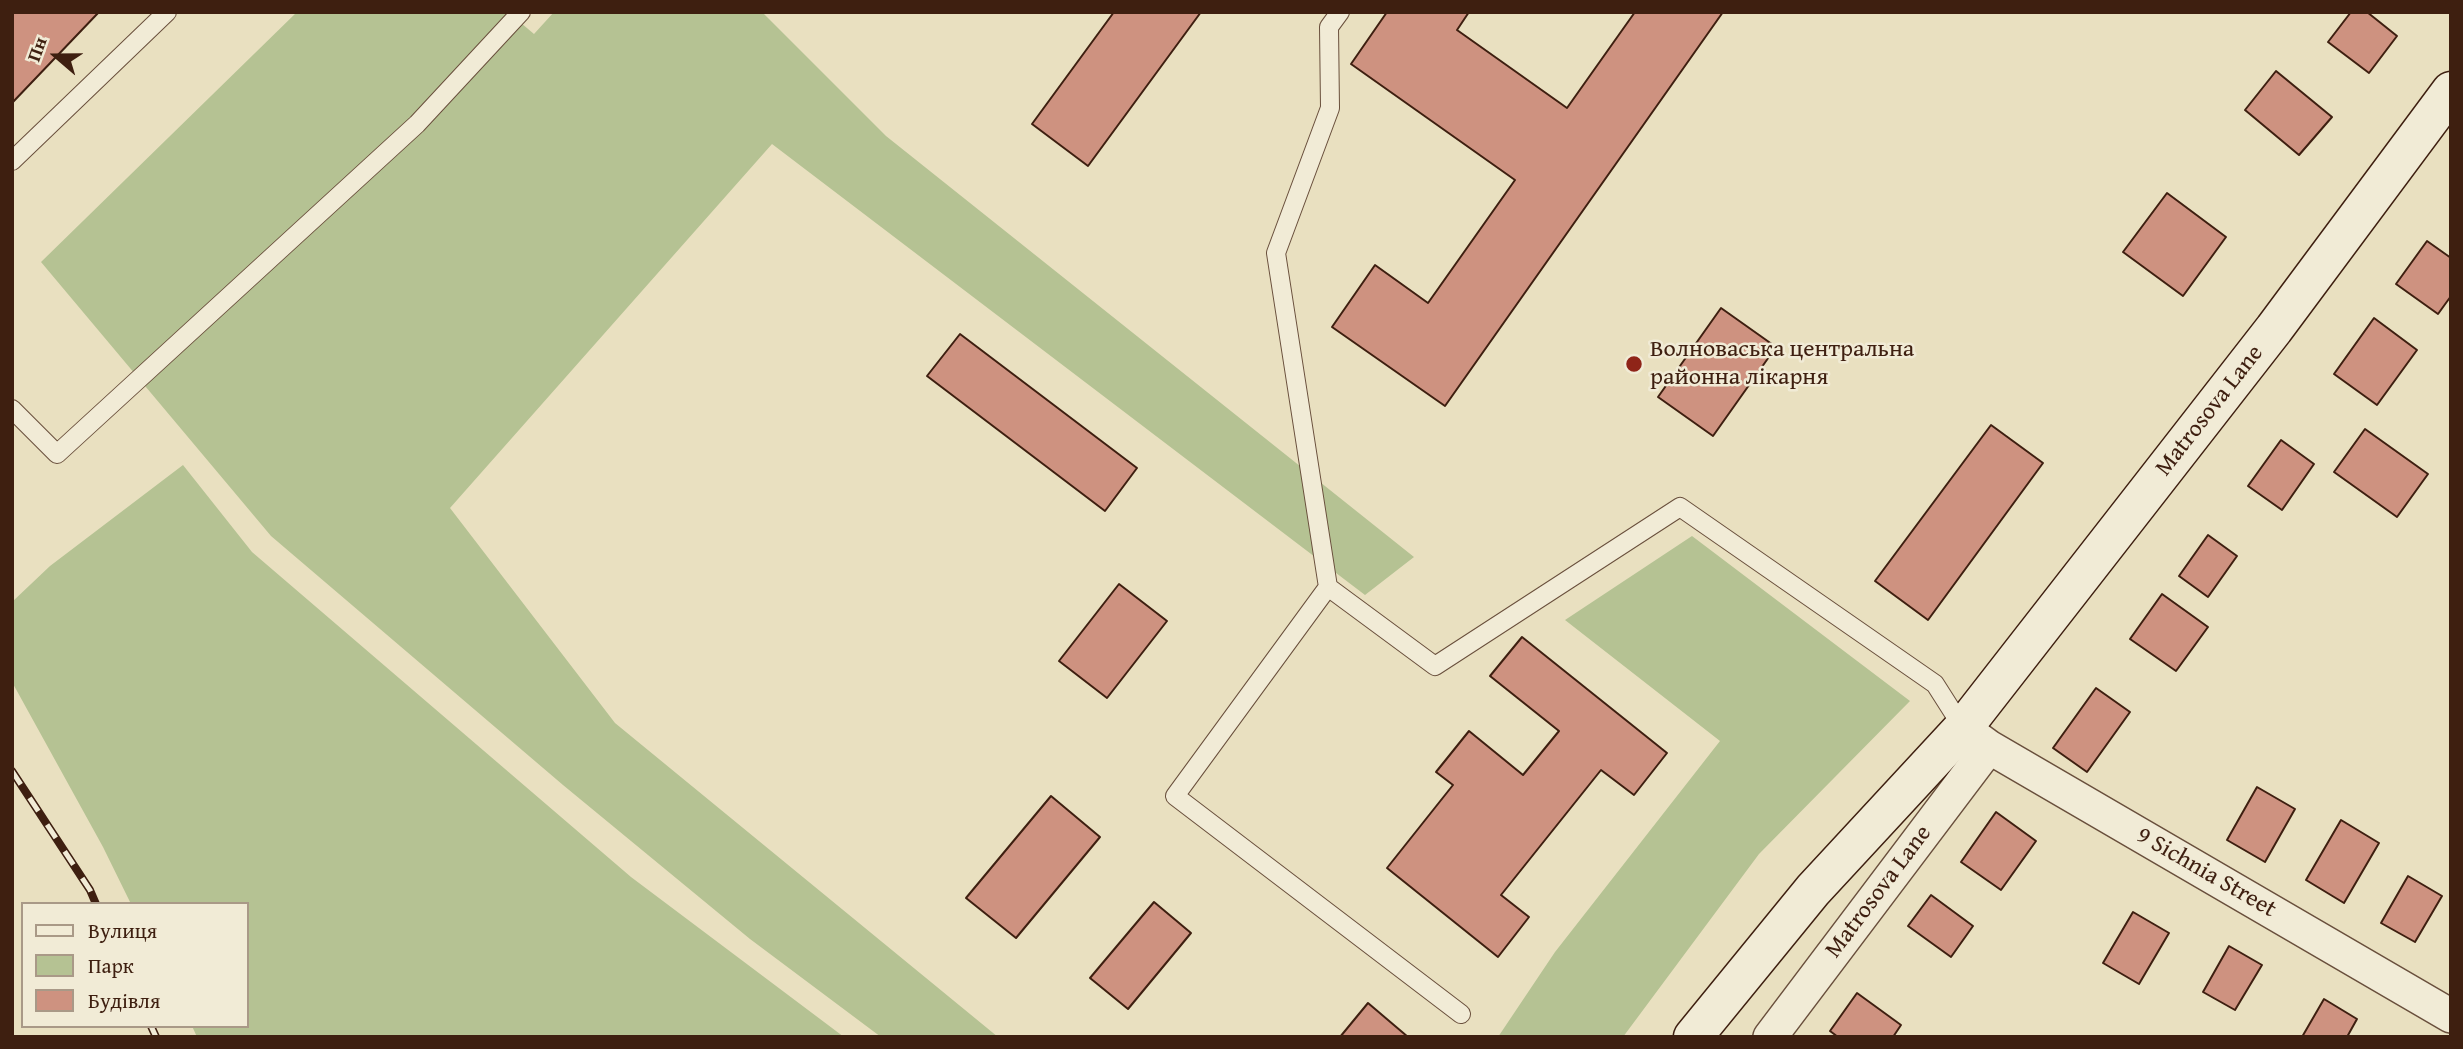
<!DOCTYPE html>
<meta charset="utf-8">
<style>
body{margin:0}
#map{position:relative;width:2463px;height:1049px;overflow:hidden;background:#e9e0c0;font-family:"Gentium Book Plus",serif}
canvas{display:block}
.frame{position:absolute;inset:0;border:14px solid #3e1f10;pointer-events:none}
.legend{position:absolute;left:21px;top:902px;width:228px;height:126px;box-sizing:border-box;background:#f1ebd6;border:2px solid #a99987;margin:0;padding:9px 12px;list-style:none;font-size:21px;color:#3e1f10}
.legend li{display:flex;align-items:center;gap:14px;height:35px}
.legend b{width:35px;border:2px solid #a99987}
.north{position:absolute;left:21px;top:21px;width:70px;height:70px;-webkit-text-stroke:5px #f1ebd6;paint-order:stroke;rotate:290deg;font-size:19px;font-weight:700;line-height:28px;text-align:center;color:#3e1f10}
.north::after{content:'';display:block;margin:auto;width:24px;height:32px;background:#3e1f10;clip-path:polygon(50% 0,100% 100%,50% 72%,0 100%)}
</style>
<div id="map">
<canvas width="2463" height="1049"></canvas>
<div class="frame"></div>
<ul class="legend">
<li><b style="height:9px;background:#f1ebd6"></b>Вулиця</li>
<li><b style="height:19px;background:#b5c293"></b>Парк</li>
<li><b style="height:19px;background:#ce9280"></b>Будівля</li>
</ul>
<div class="north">Пн</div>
</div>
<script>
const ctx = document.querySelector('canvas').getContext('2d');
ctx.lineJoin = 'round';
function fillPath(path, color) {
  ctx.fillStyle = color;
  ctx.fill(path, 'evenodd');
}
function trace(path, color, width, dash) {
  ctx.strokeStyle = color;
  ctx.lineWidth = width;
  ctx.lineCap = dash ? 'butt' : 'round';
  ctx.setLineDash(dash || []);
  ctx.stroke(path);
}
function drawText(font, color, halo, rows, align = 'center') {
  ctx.font = font + ' "Gentium Book Plus",serif';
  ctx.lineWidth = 5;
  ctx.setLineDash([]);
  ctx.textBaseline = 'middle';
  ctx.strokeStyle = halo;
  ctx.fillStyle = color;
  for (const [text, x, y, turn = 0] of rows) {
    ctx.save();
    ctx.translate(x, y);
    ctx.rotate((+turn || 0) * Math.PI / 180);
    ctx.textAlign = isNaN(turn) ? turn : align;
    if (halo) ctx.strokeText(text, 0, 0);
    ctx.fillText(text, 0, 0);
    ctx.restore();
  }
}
const green = new Path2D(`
 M297,12h211l26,22 20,-22h208l124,124 528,421 -49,38 -593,-451 -322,364 165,215 383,314h-117l-131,-98 -187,-154 -292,-249 -230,-274z
 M183,465l69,87 379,325 213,160h-647l-5,-11h55v-122h-116l-28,-57 -91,-165v-80l38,-36z
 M1692,536l218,165 -151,153 -136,183h-125l57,-85 165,-211 -155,-121z`);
const building = new Path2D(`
 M12,12h87l-87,91z
 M1114,12h87l-113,154 -56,-42z
 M1387,12h82l-12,18 110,78 68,-96h88l-278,394 -113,-79 43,-62 53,38 87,-123 -164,-116z
 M2351,12h16l30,24 -28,37 -41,-31z
 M2276,71l56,46 -33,38 -54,-45z
 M2167,193l59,44 -43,59 -60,-44z
 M2427,241l24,17v38l-13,18 -42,-30z
 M1721,308l55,39 -63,89 -55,-39z
 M2374,318l43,32 -40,55 -43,-31z
 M960,334l177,134 -32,43 -178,-135z
 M1991,425l52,38 -115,157 -53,-39z
 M2365,429l63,45 -31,43 -63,-45z
 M2281,440l33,24 -32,46 -34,-24z
 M2208,535l29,21 -29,41 -29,-21z
 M1119,584l48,37 -60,77 -48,-37z
 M2162,594l46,33 -32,44 -46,-32z
 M1522,637l145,116 -33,42 -33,-25 -100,125 28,22 -31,40 -111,-89 66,-83 -17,-13 33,-41 54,44 36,-44 -69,-55z
 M2096,688l34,24 -43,60 -34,-24z
 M2257,787l38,22 -30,53 -38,-22z
 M1051,796l49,41 -84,101 -50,-40z
 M1996,812l40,29 -35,49 -40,-28z
 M2341,820l38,23 -35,60 -38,-23z
 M2408,876l34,20 -27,46 -34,-19z
 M1931,895l42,31 -22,31 -43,-31z
 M1154,902l37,31 -63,76 -38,-31z
 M2133,912l36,21 -30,51 -36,-21z
 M2229,946l33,19 -27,45 -32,-18z
 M1857,993l44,32 -8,12h-55l-8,-6z
 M2324,999l33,20 -10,18h-45z
 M1368,1003l40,34h-68z`);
const lane = new Path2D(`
 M1340,12l-11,15 1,81 -54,145 52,334 -153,209 286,218
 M12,161l155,-149
 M12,409l45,45 360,-330 104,-112
 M1328,587l107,79 245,-159 255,177 28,44`);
const street = new Path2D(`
 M1963,728l26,19 462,269
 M1770,1037l219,-290`);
const secondary = new Path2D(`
 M1693,1037l120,-147 150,-162 311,-399 177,-238`);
const rail = new Path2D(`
 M12,771l78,119 6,14
 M151,1026l5,11`);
const markers = [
 [1634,364,9,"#8f2418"]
];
const poiNames = [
 ["Волноваська центральна",1650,350],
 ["районна лікарня",1650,378]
];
const streetNames = [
 ["Matrosova Lane",2210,411,-52],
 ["9 Sichnia Street",2206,873,30],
 ["Matrosova Lane",1879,892,-53]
];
fillPath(green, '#b5c293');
fillPath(building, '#ce9280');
trace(building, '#3e1f10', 2);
trace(lane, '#694f3c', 20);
trace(street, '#694f3c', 36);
trace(secondary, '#3e1f10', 41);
trace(lane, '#f1ebd6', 18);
trace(street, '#f1ebd6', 33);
trace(secondary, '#f1ebd6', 38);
trace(rail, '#3e1f10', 8);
trace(rail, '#f1ebd6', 5, [16]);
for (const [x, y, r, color] of markers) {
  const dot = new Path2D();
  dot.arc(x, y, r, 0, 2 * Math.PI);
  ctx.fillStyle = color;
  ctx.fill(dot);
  trace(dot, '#f1ebd6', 2.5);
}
drawText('24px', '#3e1f10', '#f1ebd6', poiNames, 'left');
drawText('24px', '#3e1f10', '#f1ebd6', streetNames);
</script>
